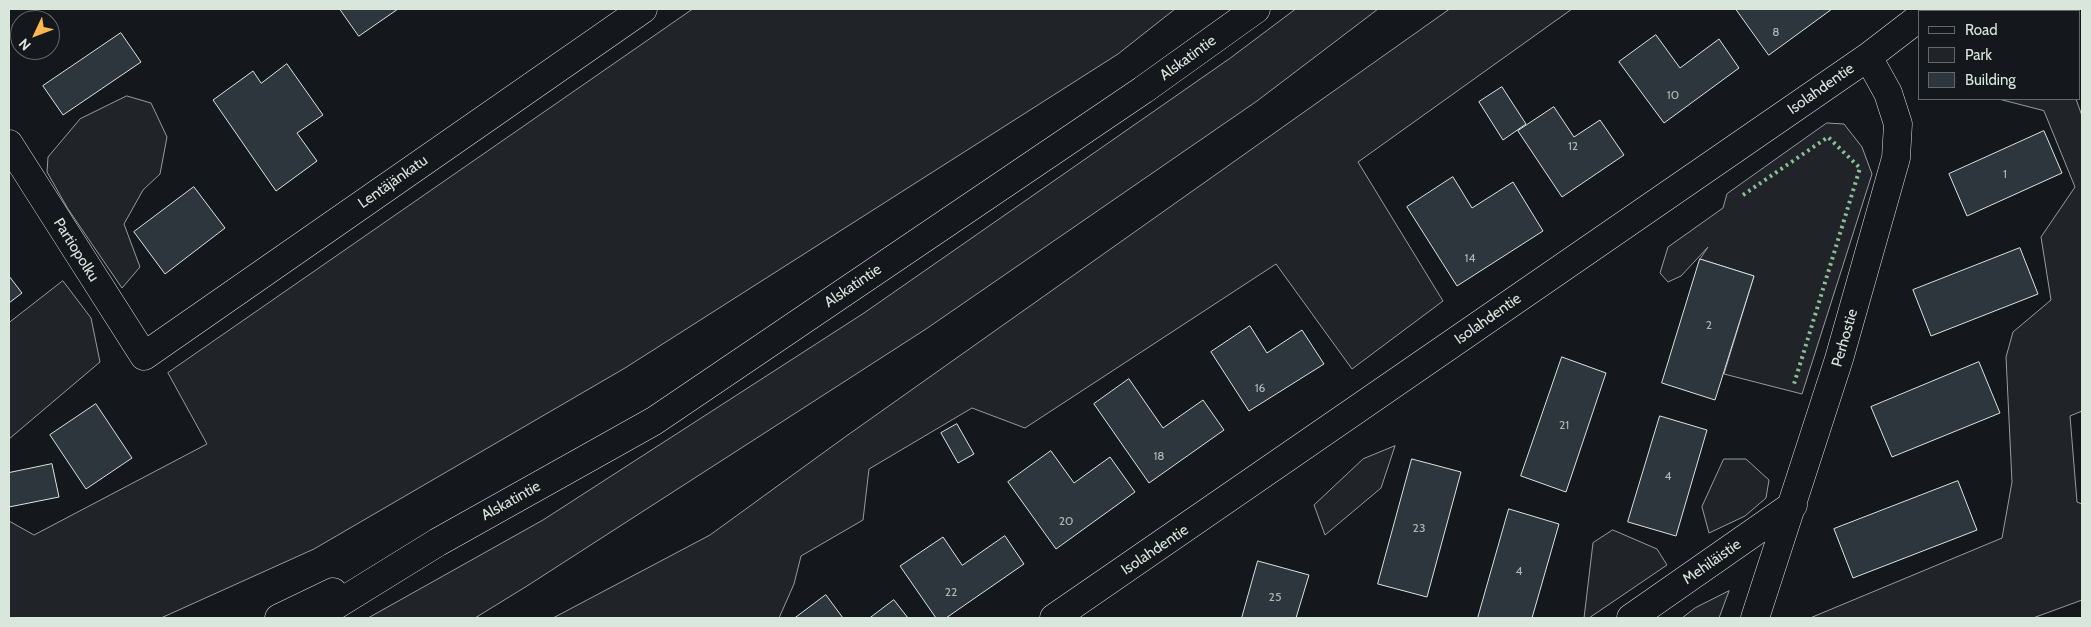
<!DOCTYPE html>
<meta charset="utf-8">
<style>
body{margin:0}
#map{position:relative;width:2091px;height:627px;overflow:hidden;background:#14181c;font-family:Cabin,sans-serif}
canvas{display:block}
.frame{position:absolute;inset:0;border:10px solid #d8e6dc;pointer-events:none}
.legend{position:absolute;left:1918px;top:10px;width:162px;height:90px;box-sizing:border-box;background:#14181c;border:1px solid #626a69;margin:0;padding:6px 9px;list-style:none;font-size:15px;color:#d8e6dc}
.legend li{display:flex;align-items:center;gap:10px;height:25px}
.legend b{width:25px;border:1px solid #626a69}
.north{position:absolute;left:10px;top:10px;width:50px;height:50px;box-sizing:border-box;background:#14181c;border:1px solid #626a69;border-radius:50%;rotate:227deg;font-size:14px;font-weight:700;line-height:20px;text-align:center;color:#d8e6dc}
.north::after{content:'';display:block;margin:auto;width:18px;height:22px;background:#ffb74d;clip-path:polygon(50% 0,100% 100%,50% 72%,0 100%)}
</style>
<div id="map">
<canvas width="2091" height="627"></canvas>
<div class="frame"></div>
<ul class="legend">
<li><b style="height:6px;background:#14181c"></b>Road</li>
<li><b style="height:14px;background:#202428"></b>Park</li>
<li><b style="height:14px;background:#2c363c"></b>Building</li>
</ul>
<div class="north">N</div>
</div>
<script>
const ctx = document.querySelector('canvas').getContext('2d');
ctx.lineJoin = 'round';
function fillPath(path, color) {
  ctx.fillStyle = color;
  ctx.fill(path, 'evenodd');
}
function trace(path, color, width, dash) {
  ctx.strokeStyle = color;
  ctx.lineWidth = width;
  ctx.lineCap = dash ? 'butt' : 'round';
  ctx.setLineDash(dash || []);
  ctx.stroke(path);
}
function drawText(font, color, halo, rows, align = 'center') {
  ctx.font = font + ' Cabin,sans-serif';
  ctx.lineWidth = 4;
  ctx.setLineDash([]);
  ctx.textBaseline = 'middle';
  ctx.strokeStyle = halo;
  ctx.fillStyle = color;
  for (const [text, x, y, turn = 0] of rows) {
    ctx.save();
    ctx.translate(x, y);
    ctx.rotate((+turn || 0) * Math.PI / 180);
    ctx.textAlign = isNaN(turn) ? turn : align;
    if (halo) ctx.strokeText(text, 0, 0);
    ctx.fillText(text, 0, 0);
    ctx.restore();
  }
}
const green = new Path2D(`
 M693,9h482l-57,45 -493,314 -311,181 -153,69h-152v-97l25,14 173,-91 -39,-71z
 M1296,9h82l-121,92 -331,228 -399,257 -52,32h-107l175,-98 321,-207 365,-254z
 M1450,9h122l-214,153 85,139 -91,68 -76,-105 -251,164 -53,-20 -103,61 -6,51 -62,36 -7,28 -15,34h-226l157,-83 135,-98z
 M127,96l24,7 16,34 -7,37 -17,16 -19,34 16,43 -18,21 -54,-79 -21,-37 1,-15 32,-38z
 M1999,99h77l6,17v295l-12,5 7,86 5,2v96l-49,18h-223l192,-80 10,-56 -6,-125 7,-25 38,-32 -10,-63 34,-50 -31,-76z
 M1827,123l17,1 18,23 10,27 -70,220 -78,-20 30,-98 -54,-17 8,-12 -27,29 -13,6 -8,-9 8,-26 55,-39 4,-14z
 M63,281l28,37 9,44 -91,77v-116z
 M1395,446l-14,42 -56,47 -11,-30 49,-46z
 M1724,459h22l23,21 -3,18 -21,18 -36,17 -7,-26z
 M1613,530l44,19 10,16 -78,53h-5l9,-75z
 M1729,591l-10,27h-37l13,-10z`);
const building = new Path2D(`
 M340,9h58l-39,27z
 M1736,9h96l-63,46z
 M121,33l20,29 -78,53 -20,-29z
 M1656,35l24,33 39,-29 20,29 -75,55 -45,-61z
 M287,64l36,51 -26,18 20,28 -41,30 -63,-91 40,-29 8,12z
 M1502,87l24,37 -23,16 -24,-38z
 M1554,107l20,30 26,-17 24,35 -62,42 -44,-66z
 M2044,131l18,42 -95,43 -18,-42z
 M1453,177l19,31 41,-26 30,49 -86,55 -50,-79z
 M194,187l31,41 -60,46 -31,-42z
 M2020,248l18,46 -107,42 -18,-46z
 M1700,259l54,17 -39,124 -53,-17z
 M9,276l13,17 -13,10z
 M1250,326l17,27 35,-23 22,34 -75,47 -38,-59z
 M1562,357l44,16 -40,119 -45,-16z
 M1979,362l21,51 -108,44 -21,-50z
 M1129,379l34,49 40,-28 21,30 -75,53 -55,-79z
 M96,404l36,54 -46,31 -36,-54z
 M1660,416l47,14 -31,106 -48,-14z
 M957,424l17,30 -16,9 -17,-30z
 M1051,451l23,32 36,-26 25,35 -79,57 -48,-67z
 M1412,459l49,13 -34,125 -49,-13z
 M52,464l7,33 -50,10v-34z
 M1958,481l19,49 -124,48 -19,-49z
 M1509,509l50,15 -27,94h-54z
 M1005,536l19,28 -78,54h-10l-36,-52 43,-29 19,28z
 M1258,561l51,14 -13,43h-54z
 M826,595l17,23h-48z
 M894,600l14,18h-38z`);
const minor = new Path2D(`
 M9,144l135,212 499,-347
 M1054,618l814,-561 52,-40
 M1631,618l162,-113
 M1755,618l84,-259 57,-201 2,-34 -10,-31 -20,-36`);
const major = new Path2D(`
 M279,618l54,-26
 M315,618l123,-76 216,-121 489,-331 113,-81`);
const hedge = new Path2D(`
 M1743,195l85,-58 32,31 -66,216`);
const numberNames = [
 ["8",1776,32],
 ["10",1673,95],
 ["12",1573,146],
 ["1",2005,174],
 ["14",1470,258],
 ["2",1709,325],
 ["16",1260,388],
 ["21",1564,425],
 ["18",1159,456],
 ["4",1668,476],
 ["20",1066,521],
 ["23",1419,528],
 ["4",1519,571],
 ["22",951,592],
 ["25",1275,597]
];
const streetNames = [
 ["Alskatintie",1188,58,-36],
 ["Isolahdentie",1821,89,-35],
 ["Lentäjänkatu",393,182,-35],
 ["Partiopolku",76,250,58],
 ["Alskatintie",853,286,-34],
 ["Isolahdentie",1488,319,-35],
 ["Perhostie",1845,338,-74],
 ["Alskatintie",511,501,-29],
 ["Isolahdentie",1155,550,-34],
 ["Mehiläistie",1712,562,-35]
];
fillPath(green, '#202428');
trace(green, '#939e99', 1);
fillPath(building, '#2c363c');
trace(building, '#d8e6dc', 1);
trace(minor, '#d8e6dc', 29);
trace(major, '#d8e6dc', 29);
trace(minor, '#14181c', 28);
trace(major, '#14181c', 28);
trace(hedge, '#8ac095', 4, [2.5, 4]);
drawText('12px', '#adbab4', null, numberNames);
drawText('15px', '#d8e6dc', '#14181c', streetNames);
</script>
